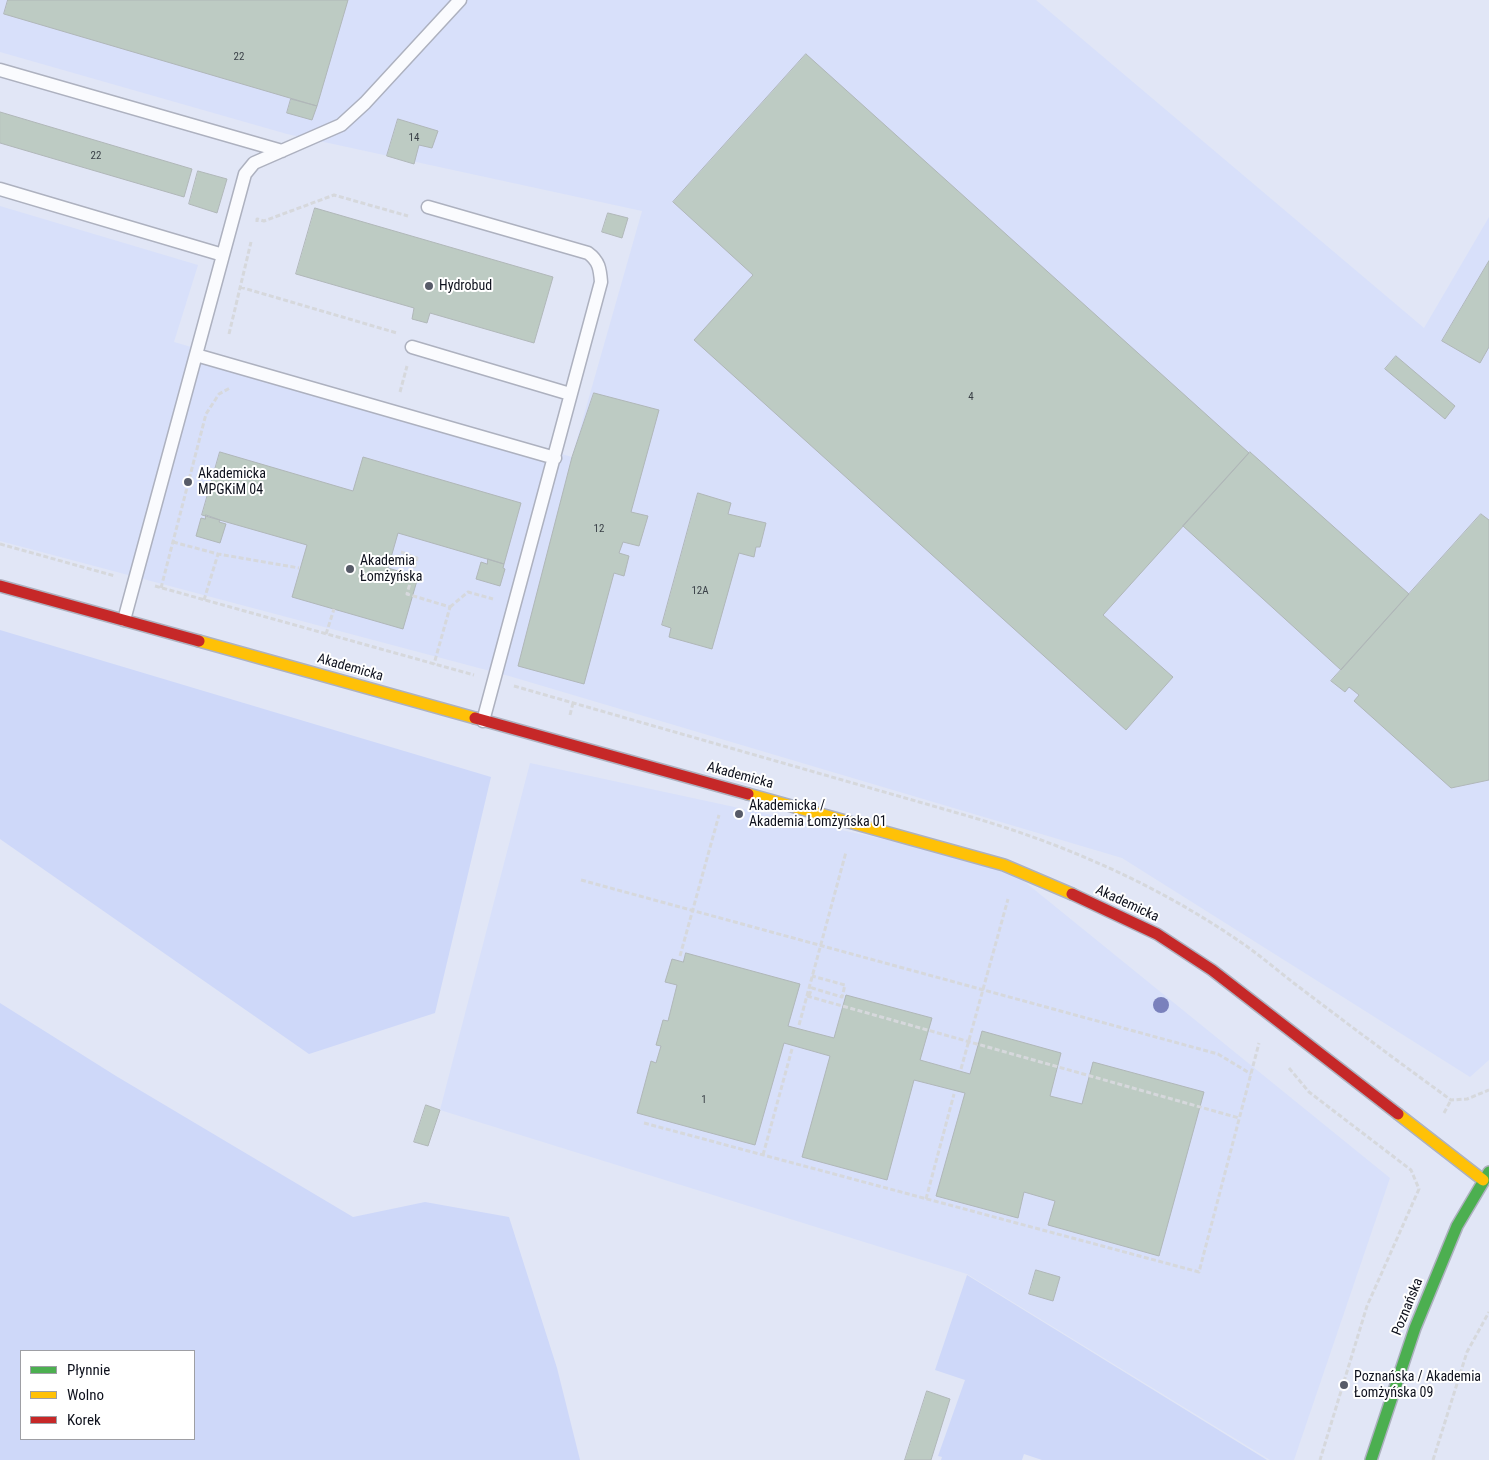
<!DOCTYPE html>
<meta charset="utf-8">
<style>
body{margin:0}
#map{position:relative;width:1489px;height:1460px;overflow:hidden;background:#e1e6f6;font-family:"Roboto Condensed",sans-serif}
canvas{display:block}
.legend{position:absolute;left:20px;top:1350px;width:175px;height:90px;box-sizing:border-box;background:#fff;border:1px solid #9e9fa4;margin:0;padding:6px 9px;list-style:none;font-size:15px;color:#0d101c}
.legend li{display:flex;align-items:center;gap:10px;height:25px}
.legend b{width:25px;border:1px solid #9e9fa4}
</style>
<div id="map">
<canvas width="1489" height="1460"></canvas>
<ul class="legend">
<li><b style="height:6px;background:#4caf50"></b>Płynnie</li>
<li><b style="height:6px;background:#ffc107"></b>Wolno</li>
<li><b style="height:6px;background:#c62828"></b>Korek</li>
</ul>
</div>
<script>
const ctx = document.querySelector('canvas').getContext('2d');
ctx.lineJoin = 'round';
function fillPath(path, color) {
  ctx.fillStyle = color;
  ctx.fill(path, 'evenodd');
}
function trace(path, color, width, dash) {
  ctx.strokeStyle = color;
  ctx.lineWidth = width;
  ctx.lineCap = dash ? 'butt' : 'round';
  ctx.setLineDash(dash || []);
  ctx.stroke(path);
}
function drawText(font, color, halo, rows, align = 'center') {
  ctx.font = font + ' "Roboto Condensed",sans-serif';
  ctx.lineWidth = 4;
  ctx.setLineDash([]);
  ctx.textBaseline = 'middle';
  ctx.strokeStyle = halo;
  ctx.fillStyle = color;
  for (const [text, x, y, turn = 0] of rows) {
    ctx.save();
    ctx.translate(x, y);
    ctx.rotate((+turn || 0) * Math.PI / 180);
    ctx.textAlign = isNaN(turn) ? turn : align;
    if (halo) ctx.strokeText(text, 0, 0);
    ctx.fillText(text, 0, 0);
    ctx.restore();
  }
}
const built = new Path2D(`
 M0,0h1036l388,328 65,-111v843l-19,17 -348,-219 -613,-182 -509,-135v-335l198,59 -24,77 398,115 70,-246 -355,-77 -287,-82z
 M530,763l474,102 386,313 -96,282h-24l-303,-186 -527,-164z`);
const green = new Path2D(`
 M0,630l491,147 -56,236 -126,41 -309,-215z
 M0,1003l116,73 237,141 72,-15 84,15 48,151 23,92h-580zM21,1351h173v88h-173z
 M967,1275l300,185h-225l-18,-6 -2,6h-81l1,-3 -4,-1 27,-76 -30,-10z`);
const building = new Path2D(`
 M8,0h340l-31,106 -313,-92z
 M806,54l443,399 -146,162 70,62 -47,53 -432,-390 59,-65 -80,-73z
 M291,99l26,7 -5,14 -25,-7z
 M0,112l192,57 -8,28 -184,-54z
 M398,119l40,12 -6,17 -13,-3 -5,19 -27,-8z
 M198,171l29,8 -10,34 -28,-9z
 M315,208l238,69 -19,66 -104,-30 -3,10 -15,-4 2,-11 -118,-34z
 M608,213l20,5 -6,20 -20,-6z
 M1489,261v86l-9,16 -38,-22z
 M1396,356l59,50 -10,13 -60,-50z
 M594,393l65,17 -28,102 17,4 -9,30 -16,-4 -4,11 10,3 -5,20 -10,-3 -30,111 -66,-18 54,-209z
 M220,452l133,39 10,-34 158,46 -17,61 -106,-31 -10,35 30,9 -15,52 -111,-32 15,-52 -105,-30z
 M1250,452l159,142 -68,76 -158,-144z
 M698,493l33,10 -3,11 38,9 -6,24h-4l-2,10 -15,-4 -27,96 -43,-12 2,-9 -9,-3z
 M1481,514l8,6v260l-38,8 -97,-87 5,-6 -10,-8 -4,5 -14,-11z
 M206,515l14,5 -1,2 7,2 -6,19 -24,-7 5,-18 4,1z
 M488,559l16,5 -1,4 2,1 -5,17 -24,-7 5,-17 6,2z
 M686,953l114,31 -12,42 46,12 12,-43 86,23 -12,42 50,14 12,-43 79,22 -11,43 32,8 11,-42 111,30 -45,164 -111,-31 7,-24 -31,-9 -6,26 -82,-22 29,-103 -51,-13 -27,100 -85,-23 28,-101 -46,-13 -29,102 -118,-32 14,-52 5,2 5,-17 -5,-1 7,-25 5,1 9,-36 -12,-3 7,-23 11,3z
 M426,1105l14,5 -12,36 -14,-4z
 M1036,1270l24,7 -7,24 -24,-7z
 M927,1391l23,8 -19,61h-26z`);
const path = new Path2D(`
 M257,222v-3l7,2 70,-26 74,21
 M240,287l157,46
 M229,334l22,-92
 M400,392l7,-26
 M173,542l45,12 81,14
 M0,544l115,32
 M401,552l16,6 -10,36 43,13 -16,57
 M155,586l319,89
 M161,588l45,-174 13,-20 11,-6
 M204,600l14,-46
 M450,607l18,-15 25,7
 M326,634l8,-25
 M514,686l454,130c96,28 188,68 271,125 21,14 40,31 60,46 50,38 101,76 152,113l16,-1 22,-9
 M570,715l3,-12
 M581,880l637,174 33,20
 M680,956l39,-141
 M807,996l432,122
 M809,996l3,-8 30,9 3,-12 -33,-9
 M799,1025l47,-173
 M1289,1068l20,24 102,78 8,19 -52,117 -47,154
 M961,1069l47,-170
 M1444,1113l7,-13
 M644,1123l555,149 60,-229
 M763,1155l29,-106
 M926,1199l28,-105
 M1433,1460l34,-108 22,-40`);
const lane = new Path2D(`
 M0,70l282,81
 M0,189l223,66
 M428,207l160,46c11,8 12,16 13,29l-118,439
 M412,347l158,47
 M196,355l359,103
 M124,620l121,-446 9,-11 87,-38 24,-22 95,-103`);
const fast = new Path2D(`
 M1371,1460l44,-132 42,-102 32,-54`);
const slow = new Path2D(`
 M199,641l276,77
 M748,794l256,71 68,29
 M1398,1114l85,66`);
const jam = new Path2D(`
 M0,586l199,55
 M475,718l273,76
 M1072,894l85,40 55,36 186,144`);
const trees = [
 [1161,1005]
];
const markers = [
 [429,286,5,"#575b68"],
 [188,482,5,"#575b68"],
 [350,569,5,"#575b68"],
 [739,814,5,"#575b68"],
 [1344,1385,5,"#575b68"]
];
const numberNames = [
 ["22",239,57],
 ["14",414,138],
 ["22",96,156],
 ["4",971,397],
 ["12",599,529],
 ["12A",700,591],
 ["1",704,1100]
];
const poiNames = [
 ["Hydrobud",439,286],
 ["Akademicka",198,474],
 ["MPGKiM 04",198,490],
 ["Akademia",360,561],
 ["Łomżyńska",360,577],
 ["Akademicka /",749,806],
 ["Akademia Łomżyńska 01",749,822],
 ["Poznańska / Akademia",1354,1377],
 ["Łomżyńska 09",1354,1393]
];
const streetNames = [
 ["Akademicka",350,668,16],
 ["Akademicka",740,776,15],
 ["Akademicka",1127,904,25],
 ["Poznańska",1408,1307,-68]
];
fillPath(built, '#d8e0fa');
fillPath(green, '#ced8f9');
fillPath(building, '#bdcbc3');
trace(building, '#b0b7b8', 1);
trace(lane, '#adb1bf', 15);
trace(fast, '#adb1bf', 14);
trace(slow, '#adb1bf', 14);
trace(jam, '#adb1bf', 14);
trace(path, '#d6d8dc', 3, [5, 2.5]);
trace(lane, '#fafbfe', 12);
trace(fast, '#4caf50', 11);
trace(slow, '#ffc107', 11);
trace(jam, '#c62828', 11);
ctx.fillStyle = '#7a81bc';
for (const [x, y] of trees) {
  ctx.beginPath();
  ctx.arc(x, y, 8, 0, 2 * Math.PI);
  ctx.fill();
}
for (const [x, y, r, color] of markers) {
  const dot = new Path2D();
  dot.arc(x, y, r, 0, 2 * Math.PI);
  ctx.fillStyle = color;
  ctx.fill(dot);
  trace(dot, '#fff', 2);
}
drawText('11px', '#393f46', null, numberNames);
drawText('14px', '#0d101c', '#fff', poiNames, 'left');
drawText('14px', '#0d101c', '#fff', streetNames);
</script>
